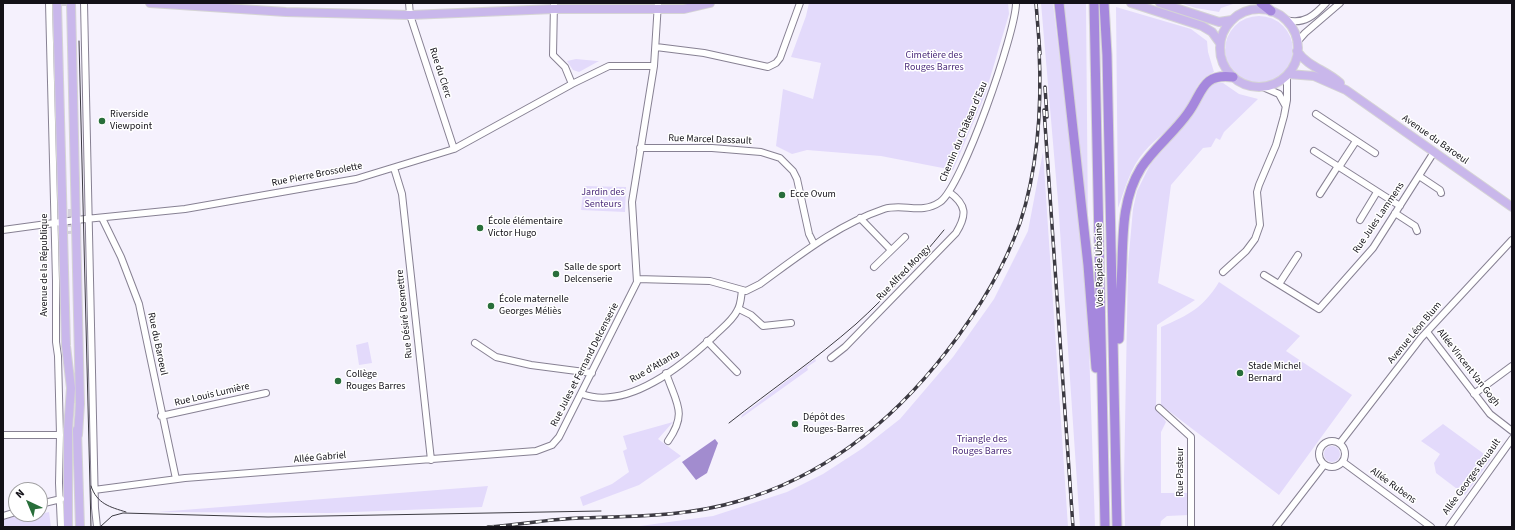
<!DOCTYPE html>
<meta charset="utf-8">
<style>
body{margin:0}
#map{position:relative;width:1515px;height:530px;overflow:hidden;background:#f5f1fd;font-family:"Source Sans 3",sans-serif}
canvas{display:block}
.frame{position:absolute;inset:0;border:4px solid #131118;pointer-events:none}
.north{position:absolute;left:8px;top:482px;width:40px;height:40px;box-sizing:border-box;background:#fff;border:1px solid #a1a0a3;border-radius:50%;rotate:316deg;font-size:11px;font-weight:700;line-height:16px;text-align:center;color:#131118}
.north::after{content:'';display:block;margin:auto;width:14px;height:18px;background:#286e3a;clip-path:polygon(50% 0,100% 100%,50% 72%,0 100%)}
</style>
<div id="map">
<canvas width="1515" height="530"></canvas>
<div class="frame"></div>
<div class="north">N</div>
</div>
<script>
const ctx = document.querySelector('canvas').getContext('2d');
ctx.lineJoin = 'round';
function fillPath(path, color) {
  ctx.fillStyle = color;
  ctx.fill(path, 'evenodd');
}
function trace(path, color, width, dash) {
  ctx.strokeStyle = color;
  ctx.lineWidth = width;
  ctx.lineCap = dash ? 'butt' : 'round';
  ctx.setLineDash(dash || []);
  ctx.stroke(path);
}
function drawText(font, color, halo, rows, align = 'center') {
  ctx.font = font + ' "Source Sans 3",sans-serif';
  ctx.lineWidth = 3;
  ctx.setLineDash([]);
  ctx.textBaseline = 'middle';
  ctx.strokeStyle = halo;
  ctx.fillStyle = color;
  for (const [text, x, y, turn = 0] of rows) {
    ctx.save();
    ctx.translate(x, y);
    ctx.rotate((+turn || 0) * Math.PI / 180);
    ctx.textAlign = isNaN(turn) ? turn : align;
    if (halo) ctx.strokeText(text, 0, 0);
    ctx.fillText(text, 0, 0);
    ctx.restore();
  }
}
const green = new Path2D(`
 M809,3h199l1,11 -24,81 -32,75 -72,-14 -74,-6 -15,4 -16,-8 7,-57 30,10 8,-36 -30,-6 15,-41z
 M1041,3h12l29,238 6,76 7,210h-15l-22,-326z
 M1064,3h22l2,229 -24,-225z
 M1180,3h56l-15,5 -2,4 -23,-4z
 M1116,7l75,22 16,12 1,11 6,20c-20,10 -17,20 -27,36 -10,18 -30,28 -43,44 -14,16 -19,37 -26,56z
 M1225 50a34 34 0 1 1 68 0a34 34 0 1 1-68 0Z
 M576,59l21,2h2l-20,11 -6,-2 -6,-9z
 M1214,83h9l16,11 19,5 -34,33 -4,8 -4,-2 -5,9 -8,1 -32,37 -13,98 37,17 -38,25 -1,82 10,15 -5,10v61h27l1,22 -22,1 -6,5 -1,6h-35l-1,-47 4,-215 5,-56 4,-18 14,-28 39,-44 13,-26z
 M1043,152l25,375 -428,-1 73,-10 74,-24 36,-18 40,-26 37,-29 53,-62 41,-58 34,-68z
 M584,186l42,1 -1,25 -44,-2z
 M1219,282l81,54 -14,15 66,44 -73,100 -118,-90v-78c28,-12 42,-19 58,-45z
 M368,342l4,21 -13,2 -3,-20z
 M815,359l1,2 -9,6 1,3 -67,48 1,-3z
 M673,422l-15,17 23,17 -42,29 -56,21 -3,-9 32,-13 17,-12 -6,-21 4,-2 -4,-13z
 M1443,424l48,35 -26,36 -29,-22 -2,-10 6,-9 -19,-13z
 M1324 454a8 8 0 1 1 16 0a8 8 0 1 1-16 0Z
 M488,486l-6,21 -153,6 -171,-1z
 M49,512l2,15h-48v-7l20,-6h17z`);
const water = new Path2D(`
 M715,439l3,4 -11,30 -11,7 -14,-18z`);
const majorTunnel = new Path2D(`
 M66,6v-3
 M72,209v17
 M67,219l1,15`);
const minor = new Path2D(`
 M49,3l7,278v61l2,14 2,79 -1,48 2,44
 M84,3l11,505 2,19
 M409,3l1,12 44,134
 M554,3l-1,52 12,12 7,17
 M1286,20c18,5 29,-5 40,-17
 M1297,42l8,-9 35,-30
 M656,47l48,6 64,14 8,-4 4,-5 20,-55
 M1263,87l16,7 6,11
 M1316,114l59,39
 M640,148h72l49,4 19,6 13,13 4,8 12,55 5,10
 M1314,151l86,55
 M1339,167l17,-26
 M394,168l8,26 29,266
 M1419,176l21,14 1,3
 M1320,194l18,-28
 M1395,213l20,13 2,5
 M102,218l19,39 18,47 37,175
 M860,218l31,32
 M1360,220l17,-28
 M3,230l73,-10 109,-11 171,-30 98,-30 118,-65 37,-18h45
 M874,267l31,-30
 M1223,272l23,-21 9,-12 5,-14 -3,-33 2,-7 17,-40 8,-29 3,-16v-25
 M1264,275l55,34 54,-61 61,-96
 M637,279l73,2 36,10 14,-7c40,-29 77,-59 124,-75 20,-6 37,6 56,-7 22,-15 76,-170 76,-199
 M1279,284l19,-29
 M739,309l12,6 12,11 28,-3
 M1427,332l63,82 22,17
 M707,341l30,31
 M475,343l21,14 35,8 61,8
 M831,358l14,-11 111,-114c11,-18 11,-28 -7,-41
 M666,373c10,30 22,40 2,68
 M582,394c46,17 101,-29 132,-58 8,-8 18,-15 23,-25 4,-6 4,-14 5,-21
 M1474,394l38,-28
 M1159,408l32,29v90
 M161,416l105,-23
 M3,435h57
 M1319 454a13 13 0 1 1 26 0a13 13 0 1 1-26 0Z
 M1340,443l81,-105 91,-98
 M1343,462l88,65
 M94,490l91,-12 351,-27 16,-6 7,-8 78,-155 -5,-80 22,-136 4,-63
 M40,504l21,-5
 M3,516l13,-4
 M1276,527l48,-62
 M1449,527l63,-88`);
const major = new Path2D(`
 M57,3l9,343 5,42 -3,41v98
 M71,3l9,401 -2,31
 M150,3l136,9 124,3 144,-6h130l26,-6
 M1131,3l71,23 10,6 8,11
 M1160,3l59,19 13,-2
 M1220 48a39 39 0 1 1 78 0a39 39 0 1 1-78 0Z
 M1297,51c11,16 29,19 43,32
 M1288,74l26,2 32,14 166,117
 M77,430l3,97`);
const highway = new Path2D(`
 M1059,3l29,262 8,103
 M1094,3l11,524
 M1104,3l3,52 10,472
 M1261,3l10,8
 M1119,339c1,-26 2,-51 3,-76 1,-33 1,-66 19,-95 13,-20 33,-35 47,-55 15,-20 13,-40 45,-36`);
const tram = new Path2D(`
 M79,41l12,486
 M729,423c42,-33 87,-64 127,-99 32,-29 61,-61 88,-94
 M91,486c6,18 19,21 35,26
 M100,527l12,-11 11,-3 145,4 333,-6`);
const rail = new Path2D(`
 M1036,3l4,51
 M1045,87l2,30
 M1044,110l29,417
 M488,527c31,-2 61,-8 92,-9 55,-2 105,-1 159,-17 86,-25 154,-80 208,-150 31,-40 56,-80 73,-128 18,-55 22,-116 19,-175`);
const markers = [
 [102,121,4,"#286e3a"],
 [782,195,4,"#286e3a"],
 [480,228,4,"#286e3a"],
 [556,274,4,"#286e3a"],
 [491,306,4,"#286e3a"],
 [1240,373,4,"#286e3a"],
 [338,381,4,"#286e3a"],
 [795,424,4,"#286e3a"]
];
const parkNames = [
 ["Cimetière des",934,56],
 ["Rouges Barres",934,68],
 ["Jardin des",603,193],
 ["Senteurs",603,205],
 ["Triangle des",982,440],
 ["Rouges Barres",982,452]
];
const streetNames = [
 ["Rue du Clerc",440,73,72],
 ["Chemin du Château d'Eau",964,132,-67],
 ["Rue Marcel Dassault",710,140,2],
 ["Avenue du Baroeul",1435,140,35],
 ["Rue Pierre Brossolette",317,175,-11],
 ["Rue Jules Lammens",1379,218,-56],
 ["Avenue de la République",45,265,-90],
 ["Voie Rapide Urbaine",1100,265,-91],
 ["Rue Alfred Mongy",904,273,-46],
 ["Rue Désiré Desmettre",405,314,-96],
 ["Avenue Léon Blum",1415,333,-50],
 ["Rue du Baroeul",157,344,78],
 ["Rue Jules et Fernand Delcenserie",585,365,-63],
 ["Rue d'Atlanta",655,367,-30],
 ["Allée Vincent Van Gogh",1468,368,52],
 ["Rue Louis Lumière",212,395,-13],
 ["Allée Gabriel",320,458,-5],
 ["Rue Pasteur",1181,472,-90],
 ["Allée Georges Rouault",1472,477,-54],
 ["Allée Rubens",1393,486,36]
];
const poiNames = [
 ["Riverside",110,115],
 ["Viewpoint",110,127],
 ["Ecce Ovum",790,195],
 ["École élémentaire",488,222],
 ["Victor Hugo",488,234],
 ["Salle de sport",564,268],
 ["Delcenserie",564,280],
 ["École maternelle",499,300],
 ["Georges Méliès",499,312],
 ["Stade Michel",1248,367],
 ["Bernard",1248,379],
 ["Collège",346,375],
 ["Rouges Barres",346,387],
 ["Dépôt des",803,418],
 ["Rouges-Barres",803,430]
];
fillPath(green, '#e3dafb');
fillPath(water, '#a28ccf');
trace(majorTunnel, '#d3cfdb', 8, [8, 4]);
trace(minor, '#878193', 8);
trace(major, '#d5d4d5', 10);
trace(highway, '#d5d4d5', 11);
trace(minor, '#fff', 6);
trace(major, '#c9b7eb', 8);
trace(highway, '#a587dd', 9);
trace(tram, '#3c3a42', 1);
trace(rail, '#3c3a42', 3.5);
trace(rail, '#fff', 2, [6]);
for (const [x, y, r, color] of markers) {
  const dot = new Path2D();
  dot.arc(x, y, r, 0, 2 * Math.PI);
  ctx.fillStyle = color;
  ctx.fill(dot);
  trace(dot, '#fff', 1.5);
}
drawText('10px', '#4c2c7b', '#fff', parkNames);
drawText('10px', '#131118', '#fff', streetNames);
drawText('10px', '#131118', '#fff', poiNames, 'left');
</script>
